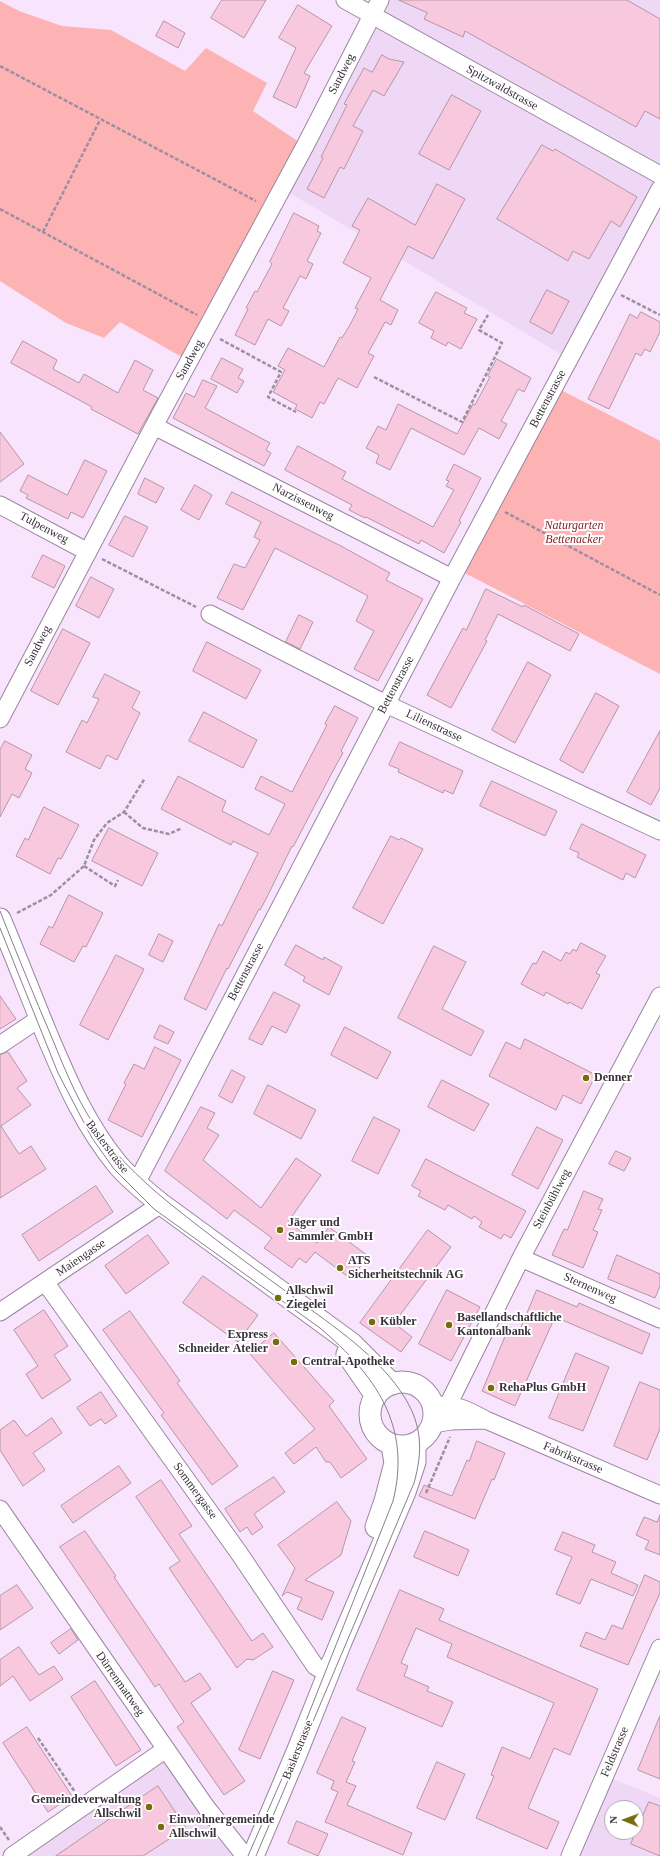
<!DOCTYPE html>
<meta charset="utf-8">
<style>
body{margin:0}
#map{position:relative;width:660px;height:1856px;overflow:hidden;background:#f9e4fe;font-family:Georgia,serif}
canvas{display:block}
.north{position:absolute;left:604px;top:1800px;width:40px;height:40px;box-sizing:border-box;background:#fff;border:1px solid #afacb0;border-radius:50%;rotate:271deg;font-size:11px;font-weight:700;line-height:16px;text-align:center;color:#38303a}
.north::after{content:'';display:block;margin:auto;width:14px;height:18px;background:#756e0c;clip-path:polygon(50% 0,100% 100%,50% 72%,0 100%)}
</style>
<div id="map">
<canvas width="660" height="1856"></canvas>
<div class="north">N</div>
</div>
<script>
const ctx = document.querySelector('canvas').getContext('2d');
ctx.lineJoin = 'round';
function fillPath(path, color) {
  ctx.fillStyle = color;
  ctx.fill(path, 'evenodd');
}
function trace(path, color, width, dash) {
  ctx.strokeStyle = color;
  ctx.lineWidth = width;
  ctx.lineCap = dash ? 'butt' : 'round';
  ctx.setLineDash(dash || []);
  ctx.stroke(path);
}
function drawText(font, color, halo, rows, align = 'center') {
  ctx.font = font + ' Georgia,serif';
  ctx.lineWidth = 4;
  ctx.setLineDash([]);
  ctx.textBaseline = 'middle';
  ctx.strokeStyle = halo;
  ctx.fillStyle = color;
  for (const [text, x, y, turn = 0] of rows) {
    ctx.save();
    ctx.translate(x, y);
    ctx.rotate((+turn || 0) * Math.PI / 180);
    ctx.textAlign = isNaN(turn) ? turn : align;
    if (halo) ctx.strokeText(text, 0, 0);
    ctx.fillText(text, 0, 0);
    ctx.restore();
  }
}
const built = new Path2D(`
 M380,0h280v189l-91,170 -286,-170z
 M166,1749l79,107h-233z
 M605,1776l55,22v58h-90zM612,1808h24v24h-24z`);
const green = new Path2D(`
 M0,1l19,10 43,15 49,4 74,41 21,-23 61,35 -14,28 52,35 -116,215 -69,-39 -16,16 -38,-15 -66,-42z
 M555,387l105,54v233l-203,-105z`);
const building = new Path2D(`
 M222,0h44l-22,38 -33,-20z
 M399,0h228l33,19v100l-15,-8 -9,16 -171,-96 -2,6 -39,-18 3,-6z
 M298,5l34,21 -28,47 6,3 -14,32 -23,-11 23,-49 -17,-10z
 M164,21l21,12 -7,15 -22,-12z
 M382,55l7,4 15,3 -20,34 -11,-6 -20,36 10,5 -19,38 -4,-2 -16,31 -17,-9 16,-31 -2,-1 26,-52 -3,-1 20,-36 8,4z
 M452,95l29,16 -32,59 -30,-16z
 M542,145l11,6 2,-2 82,48 -17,30 -9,-6 -22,38 -16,-8 -5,10 -71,-42z
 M437,184l28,15 -32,60 -25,-13 -28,54 18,10 -7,15 -6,-3 -8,15 -9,16 6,3 -17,32 -19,-10 -14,26 -4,-2 -8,16 -17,-9 2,-4 -24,-13 12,-22 -7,-4 10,-18 36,19 16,-30 2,1 9,-15 7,-14 -3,-1 16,-30 -28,-15 17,-33 -8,-4 16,-28 47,27z
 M294,213l25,13 -2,5 4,2 -14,28 6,3 -7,15 -6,-3 -17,32 6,3 -8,15 -13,-7 -13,26 -20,-10 13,-26 -2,-1 9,-17 2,1 15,-28 -2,-2z
 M547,290l22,11 -17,33 -22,-12z
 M436,292l31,16 -3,5 13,6 -16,30 -13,-7 -2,4 -15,-8 3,-7 -15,-8z
 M641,312l19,10v10l-10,20 -5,-3 -4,7 -5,-3 -27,56 -21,-10 42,-85 7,4z
 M23,341l34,19 -4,9 26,14 5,-9 34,19 17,-33 18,10 -10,20 15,8 -20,36 -47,-25 1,-2 -81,-44z
 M222,358l21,11 -5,9 6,3 -7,12 -26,-14z
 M497,359l34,19 -7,14 -6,-3 -8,16 -9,16 6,3 -8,15 -20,-11 -15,27 -53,-27 -21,42 -14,-7 3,-8 -13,-7 12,-22 8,4 12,-26 59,30 16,-30 2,1 8,-15 7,-13 -2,-1z
 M203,380l14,6 -12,22 65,35 -4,7 5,3 -7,13 -91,-48 13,-25 8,4z
 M0,432l24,32 -24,18z
 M298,446l48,26 -4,7 91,48 21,-37 -8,-4 3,-5 -3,-1 8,-16 27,14 -22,43 2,1 -17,31 -23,-13 -2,4 -53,-27 -1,1 -16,-8 3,-5 -67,-35z
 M85,460l22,11 -24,47 -12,-6 -3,7 -42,-21 2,-3 -8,-4 8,-16 39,20z
 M145,478l19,10 -8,15 -18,-9z
 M195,485l17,10 -13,25 -18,-10z
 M232,492l109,54 49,27 -4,7 37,19 -45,82 -24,-12 20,-38 -18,-10 12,-25 -30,-16 -63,-32 -32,62 -26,-12 17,-34 11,4 15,-28 -6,-3 7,-15 -35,-18z
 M125,516l23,11 -15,30 -24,-12z
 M43,555l22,11 -11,22 -22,-11z
 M91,577l23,12 -15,29 -23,-12z
 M486,589l37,18 1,-2 55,29 -9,17 -72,-37 -13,26 2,1 -36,67 -24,-13 36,-67 3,2z
 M299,615l14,7 -13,27 -14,-7z
 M63,629l27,14 -32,62 -27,-14z
 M207,642l54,28 -15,29 -53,-28z
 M528,662l23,13 -36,68 -23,-13z
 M105,674l35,18 -8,16 8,5 -23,47 -10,-5 -7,14 -34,-17 16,-32 5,3 12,-24 -6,-2z
 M596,693l23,13 -36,67 -23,-13z
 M335,706l23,12 -17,33 2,2 -8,14 -42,80 -1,-1 -26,53 -6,11 -1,-1 -31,60 -1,-1 -21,42 -22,-11 35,-75 3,2 36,-73 -25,-12 -2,4 -70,-36 17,-33 48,25 -4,10 47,24 16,-31 -30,-15 6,-13 31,16 35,-67 -2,-1z
 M204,712l53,28 -14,28 -54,-27z
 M660,731v57l-9,17 -24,-13z
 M5,741l27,14 -7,14 7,4 -13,25 -7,-4 -12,23v-67z
 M400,742l63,29 -10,23 -9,-4 -1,3 -45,-21 1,-3 -10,-4z
 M492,781l65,30 -12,25 -65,-30z
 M44,807l35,18 -18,34 -3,-1 -8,16 -34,-18 9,-18 3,2z
 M582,824l64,31 -11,23 -9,-5 -3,7 -46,-23 2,-4 -9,-4z
 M109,828l49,25 -16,33 -50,-25z
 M391,836l8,4 2,-2 22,11 -40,75 -30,-16z
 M69,895l34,18 -17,34 -3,-1 -9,16 -34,-18 9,-18 3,2z
 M159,934l14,7 -10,21 -14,-7z
 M581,943l25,13 -10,17 4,2 -18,34 -13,-7 -1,2 -22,-12 -2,4 -23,-12 12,-21 3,1 7,-13 18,10 5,-9 4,2 3,-5 3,2z
 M296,945l27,15 1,-3 18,10 -13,28 -26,-14 2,-4 -20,-12z
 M434,946l32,16 -24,47 42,22 -13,25 -73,-38z
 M116,955l28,14 -36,71 -28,-15z
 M274,992l26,13 -14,28 -14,-7 -10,19 -13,-6z
 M0,996l16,23 -16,10z
 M160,1025l14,7 -6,12 -14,-6z
 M345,1027l46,25 -14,27 -46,-24z
 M525,1039l71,36 -15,29 -18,-9 -7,15 -67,-34 17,-34 14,7z
 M155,1047l26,13 -39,77 -34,-17 18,-36 -2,-1 10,-19 10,5z
 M8,1052l19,29 -10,7 14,17 -30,21 18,28 12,-8 15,23 -46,29v-143z
 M232,1070l13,7 -13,26 -13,-7z
 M442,1080l47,24 -15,27 -46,-24z
 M268,1085l48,25 -15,29 -47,-25z
 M201,1107l14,6 -8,15 12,7 -16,25 58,48 35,-50 25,17 -33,47 29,21 12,-16 39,29 -17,23 -36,-27 -9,11 -7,-5 -7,10 -28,-20 8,-10 -38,-28 -7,9 -62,-48z
 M374,1117l26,13 -22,44 -26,-13z
 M537,1127l26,13 -25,49 -26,-14z
 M616,1151l15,7 -7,13 -15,-7z
 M426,1159l100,52 -15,27 -7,-4 -3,5 -22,-12 3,-5 -8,-6 -2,3 -24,-14 -3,5 -27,-14 3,-5 -9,-5z
 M96,1186l17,26 -74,49 -17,-26z
 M584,1191l19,8 -5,10 4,1 -9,20 5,2 -15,36 -31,-13 12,-26 3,1z
 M428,1230l23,17 -57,76 18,14 -11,15 -41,-29z
 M148,1235l21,28 -43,31 -21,-28z
 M617,1255l43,19v12l-5,12 -47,-19z
 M203,1276l55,39 -20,27 -55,-39z
 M447,1290l33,17 -29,54 -32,-17z
 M537,1290l40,17 2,-4 71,31 -8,20 -87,-37 -40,89 -33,-15 27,-64 10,4z
 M44,1310l24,36 -14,9 17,25 -29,19 -16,-25 12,-8 -24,-36z
 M130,1311l50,70 -3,2 61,83 -26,19 -51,-70 3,-2 -61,-83z
 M274,1333l60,68 -5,5 38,53 -26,19 -11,-16h-4l-10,-15 -22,17 -9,-11 30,-24 -65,-75z
 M576,1353l33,14 -26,64 -34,-13z
 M640,1382l20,8v39l-13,31 -33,-14z
 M101,1392l16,24 -12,8 -4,-5 -11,7 -13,-18z
 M52,1418l10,15 -29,20 12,17 -22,16 -23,-36v-20l14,-10 12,16z
 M477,1441l28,12 -11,27 -2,-1 -17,40 -56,-23 5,-11 28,11 15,-36 2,1z
 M119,1466l12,17 -58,40 -12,-17z
 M274,1477l11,15 -31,22 9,13 -11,8 -5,-8 -7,5 -15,-23z
 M161,1480l31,46 -13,8 73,107 11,-8 10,14 -20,13 -6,-1 -10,9 -68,-100 11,-7 -44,-64z
 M337,1502l14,19 -10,34 -36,25 29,12 -12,28 -25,-11 5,-11 -15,-6 -5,4 13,-28 -17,-23z
 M660,1515v40l-15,-6 4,-8 -13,-6 8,-18 13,5z
 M85,1531l31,45 -2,1 71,105 15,-9 11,16 -20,14 54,78 -21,14 -47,-68 7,-5 -25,-38 -4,3 -95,-140z
 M425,1531l44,19 -11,26 -44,-19z
 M563,1532l32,13 -3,7 24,10 -5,11 27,12 -5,11 -42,-17 -11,25 -24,-10 16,-37 -17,-7z
 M645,1575l15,7v11l-32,72 -48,-19 6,-14 19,8 7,-15 10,4z
 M17,1585l16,23 -33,22v-34z
 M400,1590l44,19 -5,11 159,69 -28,66 -16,-7 -26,60 31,14 -12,27 -71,-31 18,-42 -3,-1 11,-28 28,12 24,-56 -107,-46 5,-13 -36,-16 -15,35 7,3 -4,10 25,11 -2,4 26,11 -11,25 -85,-37z
 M71,1629l7,11 -19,14 -8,-11z
 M19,1647l20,28 15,-9 9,13 -33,22 -17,-25 -13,10v-26z
 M273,1671l21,9 -34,79 -21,-9z
 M95,1681l46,69 -25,16 -45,-69z
 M660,1716v63l-22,-9z
 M342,1717l24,11 -14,33 3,1 -9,20 10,4 -9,19 65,28 -9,22 -78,-33 13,-30 -7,-3 3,-8 -17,-8z
 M27,1727l45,69 -24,16 -45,-69z
 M437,1762l28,12 -20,46 -28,-12z
 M158,1786l28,42 -43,28h-87z
 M649,1802l11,4v50l-29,-12z
 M297,1821l31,13 -10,22 -30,-13z`);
const path = new Path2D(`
 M0,66l256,135
 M0,209l197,106
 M43,232l57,-112
 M621,295l39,20
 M220,339l61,33 -13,25 28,15
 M374,377l88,45 40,-79 -23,-13 9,-15
 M505,512l155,83
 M102,559l94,48
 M124,812l19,16 26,6 13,-6
 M84,866l31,20 3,-6
 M17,913l34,-18 33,-29 10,-26 13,-17 17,-11 21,-34
 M426,1493l24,-56
 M38,1738l37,54
 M0,1827l9,13`);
const minor = new Path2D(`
 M345,0l315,175
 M154,426l298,152
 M0,505l88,47
 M210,614l176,90 274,127
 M0,719l154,-293 151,-280 75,-146
 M0,1045l40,-27
 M134,1183l5,-5 313,-600 208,-389
 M521,1258l139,61
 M45,1282l194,271 76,113 10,6 7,-13
 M0,1312l161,-108
 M433,1405c25,0 31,3 53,15l174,75
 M448,1405l73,-147 139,-262
 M433,1424l18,-3 34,-1
 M0,1509l206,298 39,49
 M12,1856l154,-107
 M570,1856l90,-208`);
const major = new Path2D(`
 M0,919c16,38 31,77 47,116 20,47 38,90 71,130 13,15 28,27 43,39l190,139 41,41
 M347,1354l29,42
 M370 1414a32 32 0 1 1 64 0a32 32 0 1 1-64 0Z
 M376,1527l9,-26 10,-38 -3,-18
 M253,1856l44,-104 44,-110 64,-150 10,-30v-18`);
const tram = new Path2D(`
 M0,911c17,43 34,85 52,127 14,34 28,70 51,99 27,35 59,61 94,88 32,25 65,49 98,73 38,28 85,59 110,100 17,28 18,53 9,85l-158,373
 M0,928l58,145 34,65 22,31 40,40 166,119c55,47 92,97 73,173l-99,250 -46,105`);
const markers = [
 [586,1078,4,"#756e0c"],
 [280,1230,4,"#756e0c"],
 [340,1268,4,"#756e0c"],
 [278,1298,4,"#756e0c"],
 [372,1322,4,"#756e0c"],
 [449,1325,4,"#756e0c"],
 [276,1342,4,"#756e0c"],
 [294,1362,4,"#756e0c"],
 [491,1388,4,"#756e0c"],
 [149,1807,4,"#756e0c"],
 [161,1827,4,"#756e0c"]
];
const streetNames = [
 ["Sandweg",342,74,-63],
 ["Spitzwaldstrasse",502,88,29],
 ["Sandweg",190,360,-61],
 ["Bettenstrasse",548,399,-62],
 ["Narzissenweg",303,502,27],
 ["Tulpenweg",44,528,28],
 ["Sandweg",38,646,-62],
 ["Bettenstrasse",396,685,-62],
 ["Lilienstrasse",434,726,25],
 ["Bettenstrasse",246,972,-62],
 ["Baslerstrasse",107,1147,53],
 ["Steinbühlweg",552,1199,-62],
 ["Maiengasse",81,1258,-34],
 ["Sternenweg",590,1288,24],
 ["Fabrikstrasse",573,1458,23],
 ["Sommergasse",195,1491,54],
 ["Dürrenmattweg",120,1684,55],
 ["Baslerstrasse",298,1750,-68],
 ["Feldstrasse",615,1752,-67]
];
const parkNames = [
 ["Naturgarten",574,526],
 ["Bettenacker",574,540]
];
const poiNames = [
 ["Denner",594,1078],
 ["Jäger und",288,1223],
 ["Sammler GmbH",288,1237],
 ["ATS",348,1261],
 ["Sicherheitstechnik AG",348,1275],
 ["Allschwil",286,1291],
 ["Ziegelei",286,1305],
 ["Basellandschaftliche",457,1318],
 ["Kantonalbank",457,1332],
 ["Kübler",380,1322],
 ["Express",268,1335,"right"],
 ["Schneider Atelier",268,1349,"right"],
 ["Central-Apotheke",302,1362],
 ["RehaPlus GmbH",499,1388],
 ["Gemeindeverwaltung",141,1800,"right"],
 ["Allschwil",141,1814,"right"],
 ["Einwohnergemeinde",169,1820],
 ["Allschwil",169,1834]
];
fillPath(built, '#efd7f6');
fillPath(green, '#fdb3b4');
fillPath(building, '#f8c8df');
trace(building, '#b496a4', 1);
trace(minor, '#9a879f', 19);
trace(major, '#9a879f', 23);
trace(path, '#9d8ea0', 2.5, [4, 2]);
trace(minor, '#fff', 17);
trace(major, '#fff', 21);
trace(tram, '#8a7d8e', 1);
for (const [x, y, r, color] of markers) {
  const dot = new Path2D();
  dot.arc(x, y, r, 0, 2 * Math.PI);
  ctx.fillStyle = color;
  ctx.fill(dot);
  trace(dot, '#fff', 1.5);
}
drawText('12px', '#38303a', '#fff', streetNames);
drawText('italic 12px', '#85212f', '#fff', parkNames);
drawText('bold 12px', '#38303a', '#fff', poiNames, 'left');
</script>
